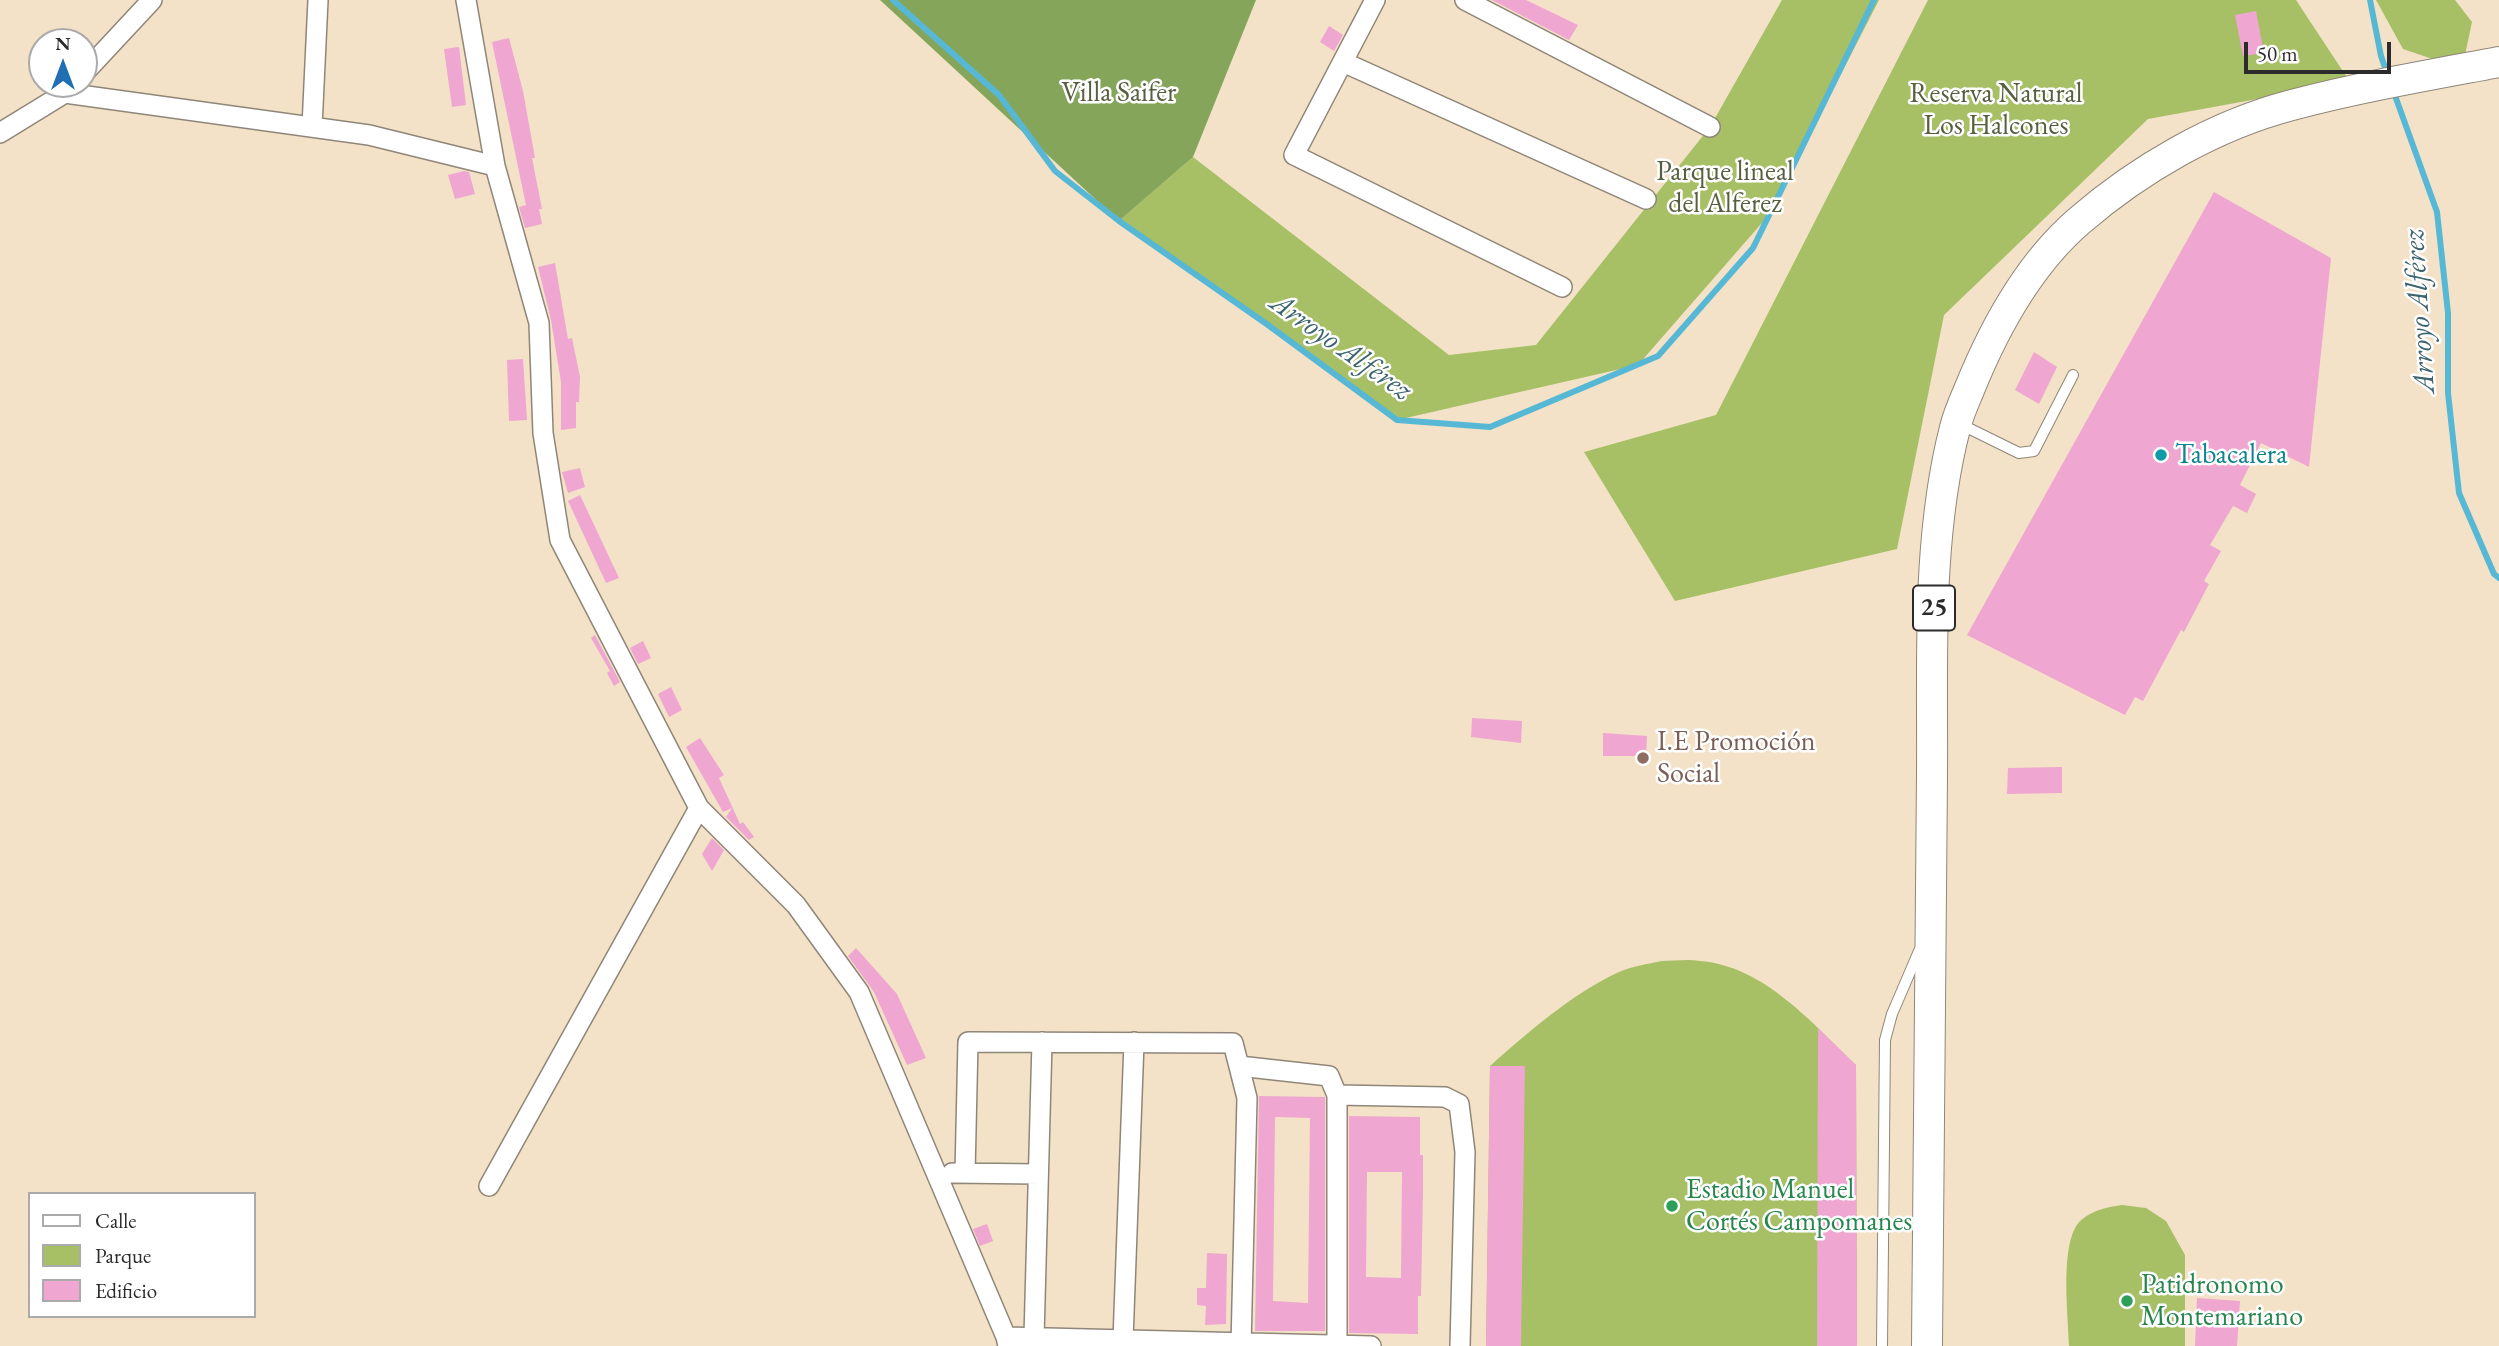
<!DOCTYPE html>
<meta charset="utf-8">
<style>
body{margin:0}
#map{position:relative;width:2499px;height:1346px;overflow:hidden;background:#f3e2c7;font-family:"EB Garamond",serif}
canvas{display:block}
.legend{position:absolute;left:28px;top:1192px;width:228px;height:126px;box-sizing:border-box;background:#fff;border:2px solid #aaa;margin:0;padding:9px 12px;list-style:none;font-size:21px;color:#2b2b2b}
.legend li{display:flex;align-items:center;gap:14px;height:35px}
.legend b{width:35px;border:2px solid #aaa}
.north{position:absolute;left:28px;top:28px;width:70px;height:70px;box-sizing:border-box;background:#fff;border:2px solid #aaa;border-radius:50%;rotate:0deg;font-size:19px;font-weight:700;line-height:28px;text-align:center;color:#2b2b2b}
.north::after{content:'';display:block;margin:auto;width:24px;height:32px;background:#1f6fb2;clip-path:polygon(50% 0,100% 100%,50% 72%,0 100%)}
.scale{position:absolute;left:2244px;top:42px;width:147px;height:32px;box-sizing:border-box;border:4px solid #2b2b2b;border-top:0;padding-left:9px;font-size:21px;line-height:24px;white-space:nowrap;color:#2b2b2b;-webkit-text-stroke:5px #fff;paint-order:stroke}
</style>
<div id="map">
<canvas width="2499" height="1346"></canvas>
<ul class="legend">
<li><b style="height:9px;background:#fff"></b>Calle</li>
<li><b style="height:19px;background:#a7bf65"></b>Parque</li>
<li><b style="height:19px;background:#efa6d1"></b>Edificio</li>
</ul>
<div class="north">N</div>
<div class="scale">50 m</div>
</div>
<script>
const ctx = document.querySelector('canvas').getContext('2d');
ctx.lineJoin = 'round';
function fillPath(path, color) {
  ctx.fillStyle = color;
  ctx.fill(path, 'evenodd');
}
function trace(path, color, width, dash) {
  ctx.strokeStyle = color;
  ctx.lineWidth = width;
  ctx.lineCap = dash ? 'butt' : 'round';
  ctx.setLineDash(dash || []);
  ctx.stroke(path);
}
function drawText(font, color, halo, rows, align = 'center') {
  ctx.font = font + ' "EB Garamond",serif';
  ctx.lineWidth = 5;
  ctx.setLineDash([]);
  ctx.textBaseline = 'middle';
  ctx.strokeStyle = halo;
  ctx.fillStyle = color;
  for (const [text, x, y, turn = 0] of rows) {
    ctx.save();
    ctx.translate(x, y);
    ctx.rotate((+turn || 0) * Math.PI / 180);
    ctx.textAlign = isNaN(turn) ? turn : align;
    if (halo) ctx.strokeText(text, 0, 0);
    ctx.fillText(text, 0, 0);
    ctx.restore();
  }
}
const green = new Path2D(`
 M1782,0h97l-111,216 -130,149 -241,55 -278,-199 74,-64 256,198 87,-10 174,-218z
 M1928,0h368l54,82 -202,37 -204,196 -47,234 -222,52 -91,-149 132,-37z
 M2376,0h79l17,22 -10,47 -59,-20z
 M1662,961c12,0 25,-2 38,0 64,5 112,62 156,104l1,281h-371l4,-280c39,-34 81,-72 129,-94 13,-6 29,-8 43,-11z
 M2122,1205l24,3 20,13 19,34v91h-116c-1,-31 -8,-91 6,-118 9,-16 31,-21 47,-23z`);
const forest = new Path2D(`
 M880,0h376l-63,157 -74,64z`);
const stream = new Path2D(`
 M893,0l106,95 56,76 64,50 149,104 129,95 93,7 168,-71 95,-108 121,-248
 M2370,0l11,56 7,20
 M2393,90l44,122 11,101v80l11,100 35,81 5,4`);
const building = new Path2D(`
 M1492,0h34l52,25 -9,15z
 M2256,11l8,42 -21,3 -8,-41z
 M1329,26l14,9 -9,16 -14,-9z
 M509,38l14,53 12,67h-3l10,51h-3l3,15 -17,4 -6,-21 7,-2 -34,-163z
 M459,47l7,58 -14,2 -8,-58z
 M464,171l5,1 6,22 -20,5 -7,-24z
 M2214,192l117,66 -22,209 -48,-24 -21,42 16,9 -9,19 -14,-7 -23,39 11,6 -17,30 5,3 -25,48 -3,-2 -38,71 -8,-4 -10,18 -158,-80z
 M555,263l13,76 4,-1 8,39 -1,25h-3v26l-15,2v-48l-10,-62 -13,-53z
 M2034,352l23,15 -18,37 -24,-14z
 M523,359l4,61 -18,1 -2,-61z
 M580,468l5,19 -17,6 -6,-21z
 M580,495l39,83 -13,5 -38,-82z
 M595,635l25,47 -6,4 -7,-13 3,-2 -19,-33z
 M643,641l8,17 -13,6 -8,-16z
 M671,687l11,23 -13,7 -11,-23z
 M1472,718l50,3 -1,22 -50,-6z
 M1603,733l44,3 -1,20h-43z
 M700,738l24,37 -5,3 21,46 3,-2 11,15 -5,3 -23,-23 6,-9 -9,4 -37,-65z
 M2062,767v26l-55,1 1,-26z
 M712,838l12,12 -12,21 -10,-17z
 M856,948l41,46 29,64 -19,7 -33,-73 -26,-36z
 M1818,1028l38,37 1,281h-40z
 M1490,1066h35l-4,280h-35z
 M1259,1096l66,1v234h-70zM1275,1117l35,1 -2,185 -35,-2z
 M1349,1116l71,1v38h3v35l-2,106h-3v38l-69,-1zM1367,1172h35l-1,106 -35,-1z
 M987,1224l6,17 -13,5 -7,-17z
 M1207,1253l20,1 -1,70 -21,1 1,-19 -9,-1v-17h9z
 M2197,1298l43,3 -3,45h-42z`);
const service = new Path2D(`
 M1960,424l59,29 15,-2 39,-76
 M1882,1346l3,-306 7,-26 27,-63`);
const minor = new Path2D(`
 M466,0l29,166 44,157 4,110 17,107 139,268 97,97 63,87 147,345 2,9
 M1375,0l-81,155 268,132
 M1465,0l245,127
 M1343,62l303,137
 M84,73l68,-73
 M65,93l304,42 126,31
 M312,127l6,-127
 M0,133l65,-40 7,-7
 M1239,1066l90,10 8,19 108,2 14,7 6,48 -5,194
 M952,1173l86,1
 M965,1173l3,-131 265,1 14,55 -6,248
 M489,1186l210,-378
 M1006,1337l365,9
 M1034,1337l8,-295
 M1123,1340l11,-298
 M1337,1346v-251`);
const primary = new Path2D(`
 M1927,1346c1,-190 2,-380 5,-570 1,-115 -6,-235 23,-348 3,-13 9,-26 14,-38 25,-62 59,-125 110,-169 60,-52 136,-96 213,-116 68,-18 138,-30 207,-43`);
const markers = [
 [2161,455,7,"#0f9aa8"],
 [1643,758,7,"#8d6e63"],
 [1672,1206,7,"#2e9e5b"],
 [2127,1301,7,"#2e9e5b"]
];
const shields = [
 [1934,608,42]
];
const shieldNames = [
 ["25",1934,608]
];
const parkNames = [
 ["Villa Saifer",1119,93],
 ["Reserva Natural",1996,94],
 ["Los Halcones",1996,126],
 ["Parque lineal",1725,172],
 ["del Alferez",1725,204]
];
const cultureNames = [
 ["Tabacalera",2175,455]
];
const educationNames = [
 ["I.E Promoción",1657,742],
 ["Social",1657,774]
];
const leisureNames = [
 ["Estadio Manuel",1686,1190],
 ["Cortés Campomanes",1686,1222],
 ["Patidronomo",2141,1285],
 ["Montemariano",2141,1317]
];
const waterNames = [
 ["Arroyo Alférez",2420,311,-94],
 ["Arroyo Alférez",1341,347,35]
];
fillPath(green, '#a7bf65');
fillPath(forest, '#85a65a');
trace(stream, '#57b8d5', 6);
fillPath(building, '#efa6d1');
trace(service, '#8f8679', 12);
trace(minor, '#8f8679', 22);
trace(primary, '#8f8679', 32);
trace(service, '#fff', 10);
trace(minor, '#fff', 19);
trace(primary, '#fff', 30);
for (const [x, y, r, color] of markers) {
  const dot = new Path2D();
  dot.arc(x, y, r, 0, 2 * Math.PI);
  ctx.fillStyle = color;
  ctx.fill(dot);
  trace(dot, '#fff', 2.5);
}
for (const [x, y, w] of shields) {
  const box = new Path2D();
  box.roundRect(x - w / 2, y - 22.5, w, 45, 5);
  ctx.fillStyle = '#fff';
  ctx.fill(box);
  trace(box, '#2b2b2b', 2);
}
drawText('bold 26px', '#2b2b2b', null, shieldNames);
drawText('28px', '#565f3f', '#fff', parkNames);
drawText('28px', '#0d838f', '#fff', cultureNames, 'left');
drawText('28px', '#785e54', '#fff', educationNames, 'left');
drawText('28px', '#27864d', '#fff', leisureNames, 'left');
drawText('italic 30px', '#3d636f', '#fff', waterNames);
</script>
